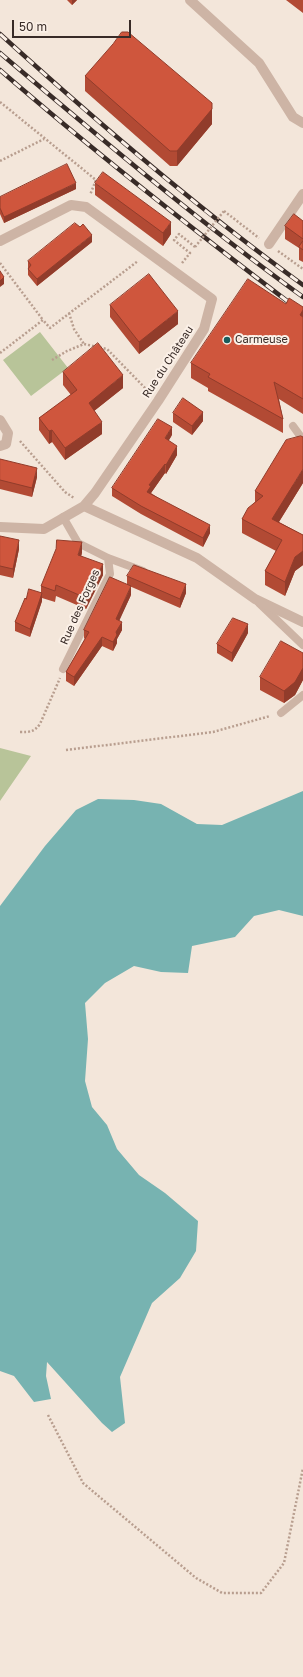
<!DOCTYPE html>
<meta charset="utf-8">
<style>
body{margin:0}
#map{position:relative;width:303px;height:1677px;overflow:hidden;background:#f3e6da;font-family:"Golos Text",sans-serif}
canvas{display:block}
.scale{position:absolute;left:12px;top:20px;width:119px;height:18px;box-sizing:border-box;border:2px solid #382b27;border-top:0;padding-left:5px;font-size:12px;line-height:14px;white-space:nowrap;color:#382b27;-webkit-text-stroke:3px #fbf0e7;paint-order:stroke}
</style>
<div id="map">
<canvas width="303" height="1677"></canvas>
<div class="scale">50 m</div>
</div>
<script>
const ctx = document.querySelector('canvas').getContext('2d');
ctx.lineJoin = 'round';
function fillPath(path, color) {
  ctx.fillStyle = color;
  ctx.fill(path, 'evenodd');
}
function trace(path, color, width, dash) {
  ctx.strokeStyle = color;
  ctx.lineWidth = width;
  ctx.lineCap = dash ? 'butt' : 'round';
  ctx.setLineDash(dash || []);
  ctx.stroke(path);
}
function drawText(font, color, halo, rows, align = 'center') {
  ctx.font = font + ' "Golos Text",sans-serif';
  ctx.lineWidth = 4;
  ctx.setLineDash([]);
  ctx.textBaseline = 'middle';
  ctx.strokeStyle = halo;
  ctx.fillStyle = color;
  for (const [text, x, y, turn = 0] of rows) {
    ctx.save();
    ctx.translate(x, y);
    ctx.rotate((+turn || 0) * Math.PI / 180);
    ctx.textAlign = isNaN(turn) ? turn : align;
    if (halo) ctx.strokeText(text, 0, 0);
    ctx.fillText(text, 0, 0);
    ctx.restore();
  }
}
const green = new Path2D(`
 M40,332l28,36 -37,28 -28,-36z
 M0,748l31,8 -31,45z`);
const water = new Path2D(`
 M303,791v125l-24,-6 -25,6 -19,21 -43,9 -4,27 -27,-1 -27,-6 -29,17 -20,20 3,36 -3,42 7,26 15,18 10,24 22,26 26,18 33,28 -2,30 -16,27 -28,25 -32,74 5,46 -13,9 -10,-9 -55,-61 -1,14 5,23 -17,3 -20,-26 -14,-5v-465l45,-60 31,-36 22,-11 36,1 27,4 36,20 25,1z`);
const path = new Path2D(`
 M0,102l96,78 -6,15
 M0,161l44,-22
 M224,211l35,27
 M278,251l25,18
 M0,263l43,57
 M182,263l8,-10 -16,-13 5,-6 16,13
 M69,313l5,16 10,15
 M0,353l43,-33 7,8 88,-67
 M52,360l15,-9 17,-7 23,5 42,43
 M20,441l45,51 9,6
 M20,732c10,0 14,0 20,-8l20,-46
 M66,750l147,-18 57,-16
 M48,1415l35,68 113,95 26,15h39l23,-30 19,-95`);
const service = new Path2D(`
 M293,426l10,14
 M63,517l15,26 30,15 35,13
 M259,603l44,42
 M63,669l47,-95 -2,-16
 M281,713l22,-18`);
const minor = new Path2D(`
 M190,0l69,63 34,54 10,6
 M0,241l71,-36 15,2 126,92 -8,30 -46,72 -63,92 -11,13 -40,23 -44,-2
 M269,244l34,-50
 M0,420l8,13 -2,11 -6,2
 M84,506l113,52 58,41 48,23`);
const rail = new Path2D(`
 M0,34c97,88 197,174 303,251
 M0,53c99,84 198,168 303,244
 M0,70c98,85 200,165 303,243`);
const pathBridge = new Path2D(`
 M195,247l29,-36`);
const wall = new Path2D(`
 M67,0h10l-5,5z
 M286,0h17v13z
 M85,76l127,48 -35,42h-7l-85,-75z
 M95,183l76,51 -8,12 -68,-51z
 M76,189l-72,34 -4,-9v-17z
 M303,221v41l-4,-2v-12l-14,-9v-13z
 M92,242l-55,44 -9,-11v-14z
 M286,304l17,3v107l-24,-15 4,20v14l-75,-42v-3l-17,-10v-15z
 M110,305l68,19 -39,30 -29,-37z
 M63,372l60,16 -29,23 8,23 -37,26 -13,-18 -3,2 -10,-14v-12l32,-23 -8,-10z
 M173,413l30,8 -11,14 -19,-13z
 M172,435l-4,6 9,14 -11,19 -1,-1 -14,20 59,40 -7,14 -62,-33 -29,-18v-8z
 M0,459l37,18 -5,20 -32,-8z
 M303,483l-24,39 24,13v30l-8,6 -10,25 -20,-11v-14l11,-20 -34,-18v-14l13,-17v-11z
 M0,536l19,13 -6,29 -13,-3z
 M82,553l-1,3 22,19 -17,34 -30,-13 -1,6 -13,-4v3l-12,36 -15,-6v-9l11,-23 15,-6v-7z
 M127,576l59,17 -6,15 -53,-23z
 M131,595l-12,25 3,10 -5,9v4l-4,8 -11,-5 -28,40 -8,-5v-9l19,-33 -1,-1v-8z
 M248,633l-16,29 -15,-9v-9z
 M303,653v27l-8,15 -11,8 -24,-13v-13z`);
const shadedWall = new Path2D(`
 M72,0h5l-5,5z
 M212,103v21l-35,42v-15z
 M76,183v6l-72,34v-6z
 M171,222v12l-8,12v-13z
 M92,235v7l-55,44v-7z
 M4,277v7l-4,3v-6z
 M303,310v14l-3,-9z
 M178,311v13l-39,30v-12z
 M123,375v13l-34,27v-12z
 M203,412v9l-11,14v-9z
 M102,422v12l-37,26v-12z
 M172,427v8l-7,12v-9z
 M52,430v12l-3,2v-13z
 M177,446v9l-11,19v-9z
 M165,464v9l-14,20v2l-4,-3 2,-7z
 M37,468v9l-5,20v-9z
 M303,469v14l-31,50v-14z
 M210,525v8l-7,14v-9z
 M19,540v9l-6,29v-9z
 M82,542v11l-4,13v-11z
 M303,551v14l-8,6 -10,25v-14l10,-25z
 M103,564v11l-17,34v-11z
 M186,584v9l-6,15v-9z
 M131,586v9l-15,33v-9z
 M42,593v8l-12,36v-8z
 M122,622v8l-5,9v4l-4,8v-9l3,-10z
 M248,624v9l-16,29v-9z
 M102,637v9l-28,40v-9z
 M303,668v12l-8,15 -11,8v-12z`);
const building = new Path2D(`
 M122,32h6l84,71v6l-35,42h-7l-85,-75 28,-32z
 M67,164l9,19 -72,34 -4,-9v-11z
 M103,172l68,50 -8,11 -68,-50z
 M294,214l9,7v18l-18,-13z
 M75,223l5,4 3,-3 9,11 -55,44 -9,-10 3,-4 -3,-4z
 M303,241v9l-4,-3z
 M0,271l4,6 -4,4z
 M149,274l29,37 -39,31 -29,-37z
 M248,279l38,25 3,-6 14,9v3l-3,5 3,2v82l-29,-17 9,37 -75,-42 2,-3 -19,-11z
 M98,343l25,32 -34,28 13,19 -37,26 -13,-18 -3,1 -10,-13 38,-28 -14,-18z
 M183,398l20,14 -11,14 -19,-13z
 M158,419l14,8 -7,11 12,8 -11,19 -1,-1 -16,21 2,1 -4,6 63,33 -7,13 -62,-32 -29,-18z
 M301,436l2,1v32l-31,50 31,16v16l-8,6 -10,25 -20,-11 17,-31 -40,-21 6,-11 15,-12 -8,-5 31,-51z
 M0,459l37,9 -5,20 -32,-8z
 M0,536l19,4 -6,29 -13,-3z
 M57,540l25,2 -4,13 25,9 -17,34 -30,-13 -1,6 -14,-5 15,-37z
 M134,565l52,19 -6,15 -53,-23z
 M110,577l21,9 -15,33 6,3 -6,10 1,3 -4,7 -11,-5 -28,40 -8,-5 23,-40 -5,-2z
 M29,589l13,4 -12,36 -15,-7 10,-24 1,1z
 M233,618l15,6 -16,29 -15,-9z
 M281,641l22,12v15l-8,14 -11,9 -24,-14z`);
const markers = [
 [227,340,4,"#195c5c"]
];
const poiNames = [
 ["Carmeuse",235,340]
];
const streetNames = [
 ["Rue du Château",168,362,-57],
 ["Rue des Forges",80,607,-66]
];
fillPath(green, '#b8c499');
fillPath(water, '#77b3b1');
trace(path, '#b89e8f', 2.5, [2, 2]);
trace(service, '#cdb4a5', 8);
trace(minor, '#cdb4a5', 10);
trace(rail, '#382b27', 4.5);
trace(rail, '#fbf0e7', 3, [9]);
trace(pathBridge, '#b89e8f', 2.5, [2, 2]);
fillPath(wall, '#b24a34');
fillPath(shadedWall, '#913c2b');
fillPath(building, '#cf563d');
trace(building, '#913c2b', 1);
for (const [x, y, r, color] of markers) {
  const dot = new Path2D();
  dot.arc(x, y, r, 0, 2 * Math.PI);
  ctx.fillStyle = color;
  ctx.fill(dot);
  trace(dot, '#fbf0e7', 1.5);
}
drawText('11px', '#382b27', '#fbf0e7', poiNames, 'left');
drawText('11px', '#382b27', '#fbf0e7', streetNames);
</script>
